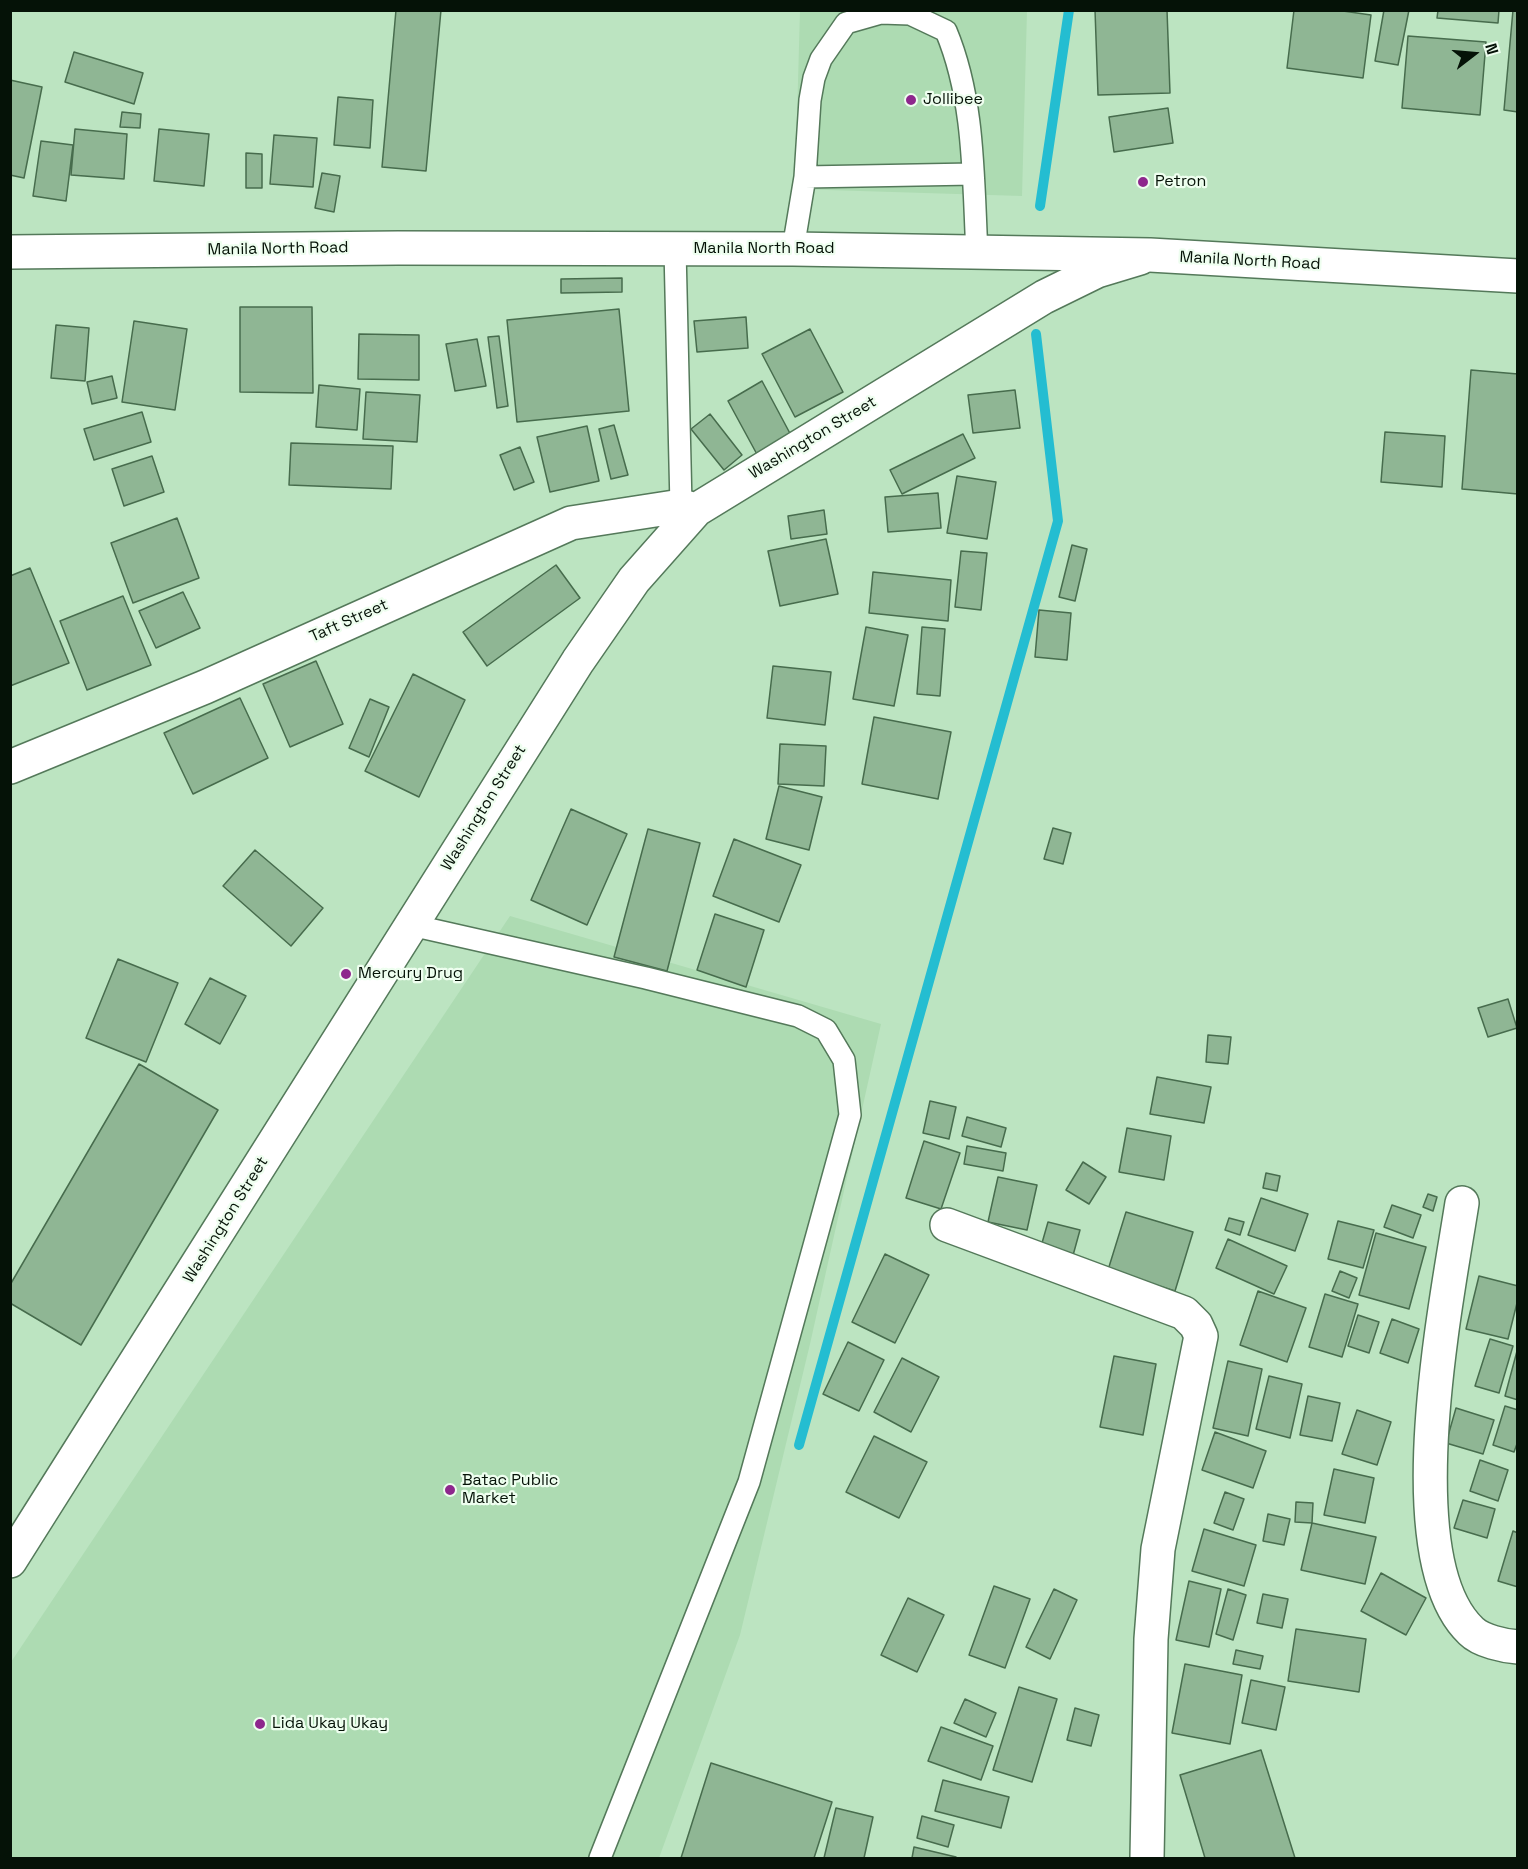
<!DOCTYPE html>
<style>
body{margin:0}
#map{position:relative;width:1528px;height:1869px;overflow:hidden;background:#bce4c1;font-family:"Space Grotesk",sans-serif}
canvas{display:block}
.frame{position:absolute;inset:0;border:12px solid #051207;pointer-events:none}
.north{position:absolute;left:1444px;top:24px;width:60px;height:60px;-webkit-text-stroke:4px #eefeef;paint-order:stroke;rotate:74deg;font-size:16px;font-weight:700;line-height:24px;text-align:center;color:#051207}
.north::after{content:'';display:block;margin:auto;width:21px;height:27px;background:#051207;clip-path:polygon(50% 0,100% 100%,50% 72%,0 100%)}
</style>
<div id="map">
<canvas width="1528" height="1869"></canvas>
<div class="frame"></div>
<div class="north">N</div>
</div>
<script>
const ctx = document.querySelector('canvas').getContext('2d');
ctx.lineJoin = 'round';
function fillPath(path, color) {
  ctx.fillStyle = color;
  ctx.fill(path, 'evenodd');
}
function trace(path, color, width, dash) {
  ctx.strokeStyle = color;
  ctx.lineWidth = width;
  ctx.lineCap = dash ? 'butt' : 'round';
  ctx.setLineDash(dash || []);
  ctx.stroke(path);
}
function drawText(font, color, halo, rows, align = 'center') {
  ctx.font = font + ' "Space Grotesk",sans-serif';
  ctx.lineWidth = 4.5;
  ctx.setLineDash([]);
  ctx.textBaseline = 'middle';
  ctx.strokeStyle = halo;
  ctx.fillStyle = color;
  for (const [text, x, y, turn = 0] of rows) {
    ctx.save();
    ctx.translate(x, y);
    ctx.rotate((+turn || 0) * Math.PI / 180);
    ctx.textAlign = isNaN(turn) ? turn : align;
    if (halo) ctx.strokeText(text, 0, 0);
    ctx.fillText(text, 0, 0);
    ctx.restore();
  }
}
const built = new Path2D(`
 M800,11h227l-5,185 -227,-7z
 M510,916l371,108 -71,320 -70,291 -81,223h-648v-196z`);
const stream = new Path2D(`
 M1040,206l29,-196
 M799,1445l259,-924 -22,-187`);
const building = new Path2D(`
 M396,10h45l-15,161 -44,-4z
 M1095,10h72l3,83 -72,2z
 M1294,10h42l35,5 -8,63 -76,-10z
 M1384,10h25l-11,55 -23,-4z
 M1438,10h61l-1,13 -61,-5z
 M1513,10h5v102l-14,-2z
 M1408,36l78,6 -6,73 -78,-7z
 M74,52l69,21 -9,31 -69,-22z
 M10,80l32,7 -18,91 -14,-3z
 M338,97l35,3 -3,48 -36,-3z
 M1168,108l5,35 -59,9 -5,-35z
 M122,112l19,2 -1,14 -20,-1z
 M75,129l52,5 -3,45 -53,-4z
 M159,129l50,5 -5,52 -50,-5z
 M274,135l43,3 -4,49 -43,-3z
 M41,141l32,4 -7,56 -33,-5z
 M246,153l16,1v34h-16z
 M322,173l18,3 -6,36 -19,-4z
 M622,278v14l-61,1v-14z
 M240,307h72l1,86 -73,-1z
 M619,309l10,102 -112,11 -10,-102z
 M746,317l2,31 -51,4 -3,-31z
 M134,321l53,8 -12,81 -53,-8z
 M56,325l33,3 -4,53 -34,-3z
 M810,329l33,63 -48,25 -33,-63z
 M359,334l60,1v45l-61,-1z
 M499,336l9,70 -11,2 -9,-71z
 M477,339l9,47 -31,5 -9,-47z
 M1471,370l47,4v120l-56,-5z
 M112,376l5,22 -25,6 -5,-22z
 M762,381l31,58 -34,19 -31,-57z
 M319,385l41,4 -3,41 -41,-3z
 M1015,390l5,38 -47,5 -5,-38z
 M366,392l54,3 -3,47 -54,-3z
 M142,412l9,30 -57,18 -10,-31z
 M710,414l32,41 -18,15 -33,-41z
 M614,425l14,50 -17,4 -12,-50z
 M587,426l12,55 -49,11 -13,-55z
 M1385,432l60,4 -3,51 -61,-5z
 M963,434l12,24 -73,36 -12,-24z
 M291,443l102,3 -2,43 -102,-4z
 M520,447l14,35 -20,8 -14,-35z
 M152,456l12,36 -40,14 -12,-37z
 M957,476l39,6 -9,57 -40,-6z
 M938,493l3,35 -53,4 -3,-35z
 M824,510l3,24 -36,5 -3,-23z
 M177,518l22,60 -66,25 -22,-60z
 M826,539l12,55 -58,12 -12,-55z
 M1072,545l15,4 -12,52 -16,-4z
 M961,551l26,2 -6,57 -26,-3z
 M556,565l24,33 -93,68 -24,-34z
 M30,568l39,95 -59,23v-110z
 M873,572l78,8 -3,41 -79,-8z
 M183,592l17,36 -44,20 -17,-37z
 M123,596l28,69 -64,25 -27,-69z
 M1039,610l32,3 -4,47 -32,-3z
 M866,627l42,8 -14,71 -41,-7z
 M922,627l23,2 -5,67 -23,-2z
 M316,661l27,63 -53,23 -27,-63z
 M773,666l58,6 -6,53 -58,-7z
 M413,674l52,26 -46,97 -54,-26z
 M240,698l28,60 -75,36 -29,-61z
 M370,699l19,8 -20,50 -20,-9z
 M874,717l77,15 -13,67 -76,-15z
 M780,744l46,2 -2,40 -46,-2z
 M779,786l43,11 -13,53 -43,-11z
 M571,809l56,25 -40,91 -56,-25z
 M1053,828l18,5 -8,31 -19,-5z
 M648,829l52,14 -33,128 -53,-14z
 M734,839l67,26 -22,57 -66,-26z
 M255,850l68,58 -32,38 -68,-60z
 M715,914l49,16 -18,57 -49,-17z
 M118,959l60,24 -32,79 -60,-24z
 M210,978l36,18 -26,48 -35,-20z
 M1508,999l9,29 -29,9 -10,-29z
 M1208,1035l23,2 -3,27 -22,-2z
 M139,1064l79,46 -137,235 -71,-42v-18z
 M1157,1077l54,10 -7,36 -54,-9z
 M930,1101l26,6 -7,32 -26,-6z
 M967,1117l39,11 -5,19 -39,-11z
 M1127,1128l44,8 -7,44 -45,-8z
 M924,1141l36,12 -19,56 -35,-11z
 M967,1146l39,7 -3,18 -39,-7z
 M1083,1162l23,15 -17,27 -23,-14z
 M1266,1173l14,3 -3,15 -14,-3z
 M998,1177l39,8 -10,45 -39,-8z
 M1428,1194l9,3 -4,14 -10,-4z
 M1261,1198l47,16 -13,37 -47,-16z
 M1392,1205l29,10 -8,23 -29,-11z
 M1126,1212l67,20 -18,59 -67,-21z
 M1229,1218l15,4 -4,13 -15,-5z
 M1338,1221l36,9 -11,38 -35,-9z
 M1048,1222l32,8 -8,29 -32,-9z
 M1376,1233l50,14 -17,62 -50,-14z
 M1228,1239l59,27 -13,28 -58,-26z
 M885,1254l44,21 -34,68 -43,-21z
 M1340,1271l17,7 -8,20 -17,-7z
 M1479,1276l39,10v13l-10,40 -42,-10z
 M1258,1291l48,17 -19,54 -47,-17z
 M1325,1294l33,10 -16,53 -33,-10z
 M1358,1315l21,7 -10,31 -21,-7z
 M1392,1319l27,10 -11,34 -28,-10z
 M1490,1339l23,7 -14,47 -24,-7z
 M848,1342l36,18 -25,51 -36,-17z
 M1517,1351h1v49l-13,-4z
 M1114,1356l42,8 -13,71 -43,-8z
 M902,1358l37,19 -28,55 -37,-20z
 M1228,1361l34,8 -14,67 -35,-8z
 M1269,1376l33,8 -12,54 -34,-9z
 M1308,1396l32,7 -8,38 -32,-6z
 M1505,1406l13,4v31l-4,11 -21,-7z
 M1456,1408l38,12 -11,34 -37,-11z
 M1357,1410l34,12 -14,43 -35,-11z
 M1215,1432l51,19 -13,37 -51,-18z
 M874,1436l53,26 -28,56 -53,-26z
 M1480,1460l28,10 -10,31 -28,-10z
 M1334,1469l40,9 -9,45 -41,-8z
 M1225,1492l19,7 -11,31 -19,-7z
 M1463,1500l32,9 -8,29 -33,-10z
 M1296,1502l17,1 -1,20 -17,-1z
 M1268,1514l22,5 -6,26 -21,-4z
 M1312,1523l64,14 -11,47 -64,-14z
 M1204,1529l52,16 -12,41 -52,-15z
 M1513,1531l5,2v54l-20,-6z
 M1381,1573l45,25 -20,37 -45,-24z
 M1189,1581l32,8 -12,58 -33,-7z
 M994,1586l36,13 -25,69 -36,-13z
 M1054,1589l23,11 -27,59 -24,-12z
 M1228,1589l18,6 -13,45 -17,-6z
 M1263,1594l25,5 -6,29 -25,-5z
 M908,1598l36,17 -27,57 -36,-17z
 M1296,1629l70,10 -7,53 -71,-11z
 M1236,1650l27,6 -3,13 -27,-5z
 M1185,1664l57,11 -12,69 -58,-11z
 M1251,1680l34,7 -9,43 -34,-7z
 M1019,1687l38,12 -25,83 -39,-12z
 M965,1699l31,14 -10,24 -32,-14z
 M1075,1708l24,7 -8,31 -24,-6z
 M941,1727l52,19 -12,34 -53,-19z
 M1261,1750l34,108h-90l-25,-83z
 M711,1763l121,39 -18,56h-133z
 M943,1780l66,17 -8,31 -66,-17z
 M836,1808l37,9 -9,41h-40z
 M922,1816l32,9 -6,22 -31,-9z
 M914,1847l42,10v1h-44z`);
const lane = new Path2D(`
 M805,177l168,-3
 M675,249l6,257
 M793,249l12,-72 5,-77 4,-22 7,-19 25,-36 35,-10 29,1 36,17c29,69 27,148 31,222
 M411,925l235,53 152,38 28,14 18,30 6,55 -101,367 -149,376`);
const street = new Path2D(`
 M1462,1203c-15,97 -68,355 9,428 10,10 33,15 47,16
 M947,1225l237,88 12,12 5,11 -43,213 -7,90 -4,219`);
const secondary = new Path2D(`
 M10,767l195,-80 366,-164 110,-17 15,4
 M10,1561l568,-900 56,-81 62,-70 348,-213 53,-26 43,-13`);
const highway = new Path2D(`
 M10,252l388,-4 395,1 357,6 368,21`);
const markers = [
 [911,100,6,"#8e278d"],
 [1143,182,6,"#8e278d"],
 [346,974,6,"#8e278d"],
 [450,1490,6,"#8e278d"],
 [260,1724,6,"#8e278d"]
];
const poiNames = [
 ["Jollibee",923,100],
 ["Petron",1155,182],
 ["Mercury Drug",358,974],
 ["Batac Public",462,1481],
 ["Market",462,1499],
 ["Lida Ukay Ukay",272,1724]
];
const streetNames = [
 ["Manila North Road",278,249,-1],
 ["Manila North Road",764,249],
 ["Manila North Road",1250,261,3],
 ["Washington Street",813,438,-31],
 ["Taft Street",349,621,-24],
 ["Washington Street",484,808,-58],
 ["Washington Street",226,1220,-58]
];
fillPath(built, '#addbb2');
trace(stream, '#24bdd1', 10);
fillPath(building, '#8fb694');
trace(building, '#476c4d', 1.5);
trace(lane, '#54795a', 24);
trace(street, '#54795a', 36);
trace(secondary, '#54795a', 36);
trace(highway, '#54795a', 36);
trace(lane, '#fff', 21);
trace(street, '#fff', 33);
trace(secondary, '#fff', 33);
trace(highway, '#fff', 33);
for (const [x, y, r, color] of markers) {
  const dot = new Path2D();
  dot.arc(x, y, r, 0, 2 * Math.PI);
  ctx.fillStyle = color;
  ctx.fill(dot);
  trace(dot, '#eefeef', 2);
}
drawText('16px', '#051207', '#eefeef', poiNames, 'left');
drawText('16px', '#051207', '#eefeef', streetNames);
</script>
